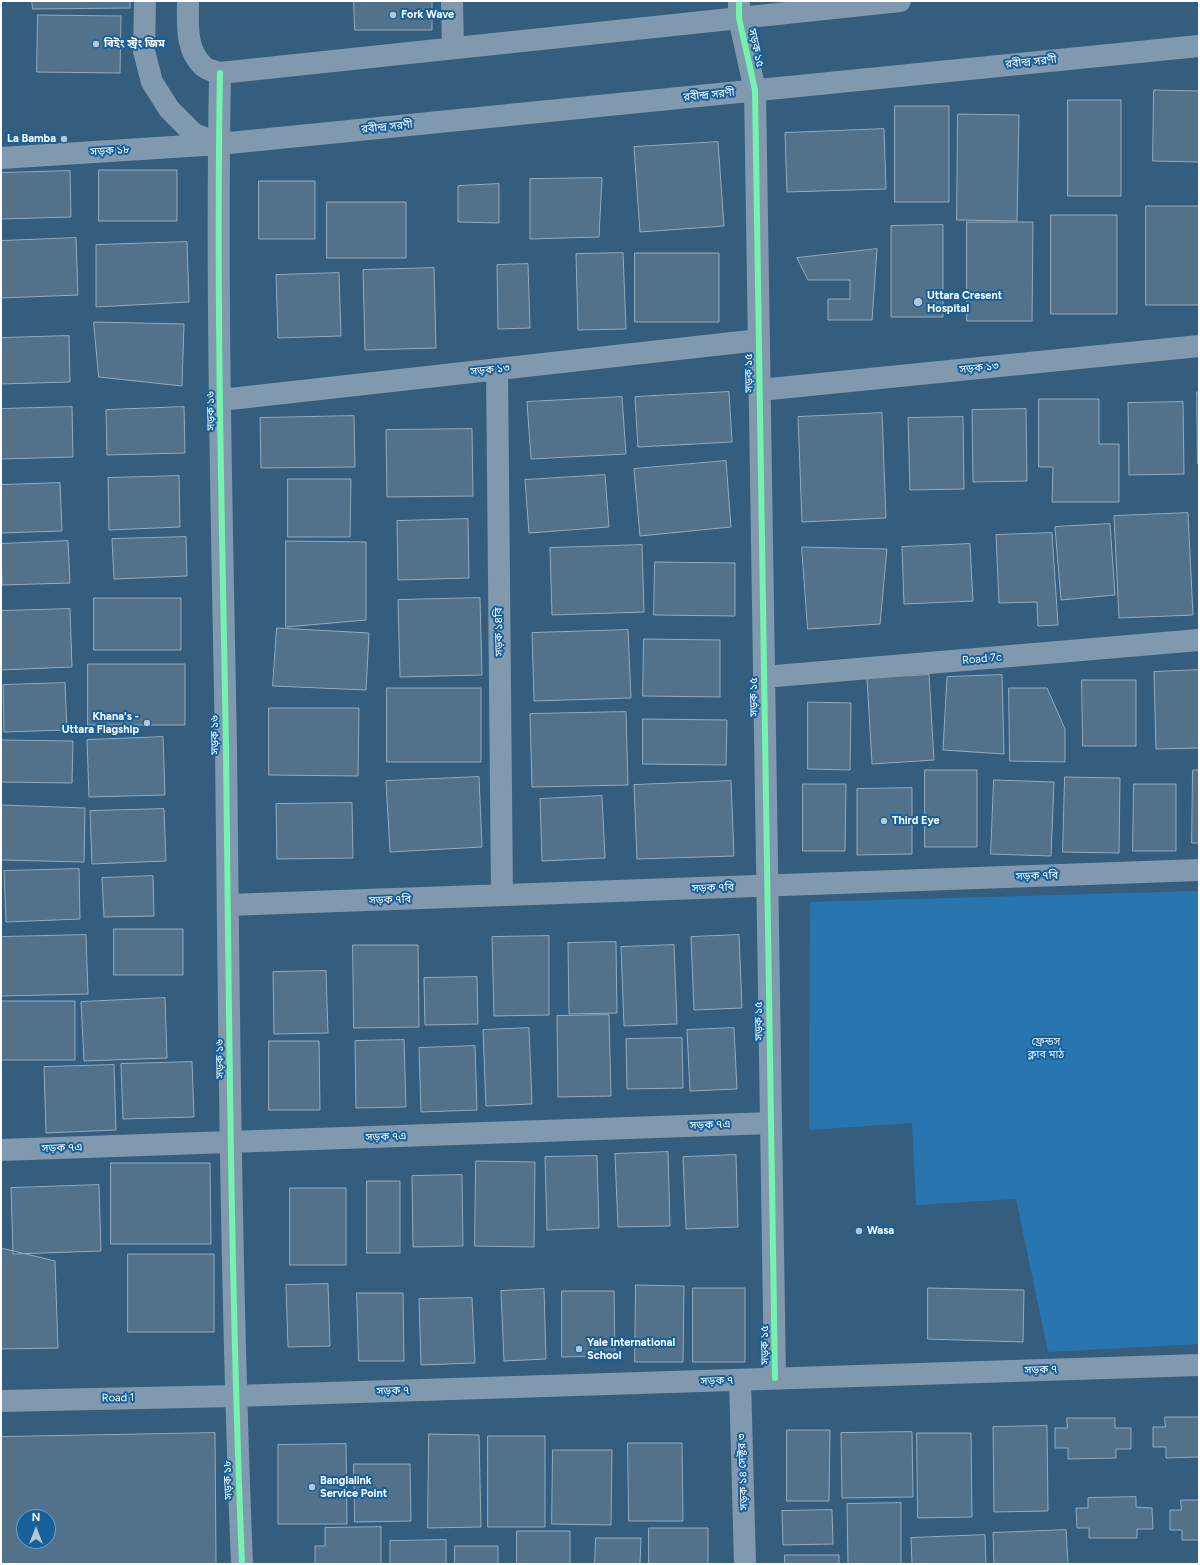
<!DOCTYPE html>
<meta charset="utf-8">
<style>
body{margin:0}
#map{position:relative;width:1200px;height:1565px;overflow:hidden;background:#355d7e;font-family:Figtree,sans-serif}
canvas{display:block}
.frame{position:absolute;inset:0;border:2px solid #fff;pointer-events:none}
.north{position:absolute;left:16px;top:1509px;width:40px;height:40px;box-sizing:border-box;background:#17609c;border:1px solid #74a0c4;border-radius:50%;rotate:0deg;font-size:11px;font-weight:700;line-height:16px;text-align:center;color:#fff}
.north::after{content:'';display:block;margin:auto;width:14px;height:18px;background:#b8c6d2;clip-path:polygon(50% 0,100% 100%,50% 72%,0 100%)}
</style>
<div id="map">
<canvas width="1200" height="1565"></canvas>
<div class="frame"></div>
<div class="north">N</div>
</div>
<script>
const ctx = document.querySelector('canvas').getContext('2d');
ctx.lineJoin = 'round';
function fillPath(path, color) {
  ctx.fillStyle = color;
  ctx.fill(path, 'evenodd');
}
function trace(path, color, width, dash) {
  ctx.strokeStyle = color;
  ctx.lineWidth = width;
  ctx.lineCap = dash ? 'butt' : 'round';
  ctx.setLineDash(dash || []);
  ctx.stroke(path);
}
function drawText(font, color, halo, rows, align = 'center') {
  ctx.font = font + ' Figtree,"Noto Sans Bengali",sans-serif';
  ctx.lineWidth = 4;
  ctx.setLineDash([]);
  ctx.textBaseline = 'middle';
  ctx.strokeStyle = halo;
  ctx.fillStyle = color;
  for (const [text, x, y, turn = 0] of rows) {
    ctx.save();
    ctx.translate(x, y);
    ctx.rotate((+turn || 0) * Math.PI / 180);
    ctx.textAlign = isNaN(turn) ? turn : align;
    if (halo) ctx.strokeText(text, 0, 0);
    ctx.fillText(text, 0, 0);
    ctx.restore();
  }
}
const green = new Path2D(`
 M1199,891v453l-151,8 -32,-153 -100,6 -4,-82 -103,7 1,-228z`);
const building = new Path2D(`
 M32,1h98v7l-97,1z
 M354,1h78v29h-77z
 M38,15l83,1 -1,57 -83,-1z
 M1154,90l45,1v71l-46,-1z
 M1068,100h53v96h-53z
 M895,106h54v96h-54z
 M958,114l61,1 -2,106 -60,-1z
 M884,129l2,60 -99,3 -2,-59z
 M718,142l6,84 -84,6 -6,-85z
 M99,170h78v51h-78z
 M70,171l1,46 -70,2v-46z
 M602,178l-3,59 -69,2v-60z
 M259,181h56v58h-56z
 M499,184v39l-41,-1v-36z
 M327,202h79v56h-79z
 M1146,206h53v99h-53z
 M1051,215h66v99h-66z
 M967,222h66l-1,99h-65z
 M943,225v92h-52v-91z
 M76,238l2,57 -77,3v-57z
 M187,242l2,60 -93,5v-62z
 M877,249l-5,71h-44v-21h22v-19h-42l-11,-22z
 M623,253l3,76 -48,1 -2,-76z
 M635,253h84v69h-84z
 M528,264l2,64 -32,1 -1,-64z
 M434,268l2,80 -71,2 -2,-80z
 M339,273l2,63 -63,2 -2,-63z
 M94,322l90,2 -2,62 -83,-9z
 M69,336l1,46 -69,2v-46z
 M729,392l3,50 -94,5 -3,-50z
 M1197,392h2v72h-1z
 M622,397l4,57 -95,5 -4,-57z
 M1039,399h60v45h20v58h-67l1,-35h-14z
 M1183,402l1,72 -55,1 -1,-72z
 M72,407l1,50 -72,2v-50z
 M184,407l1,46 -78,2 -1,-45z
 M1026,409l1,72 -54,1 -1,-72z
 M882,413l4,105 -84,4 -4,-105z
 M354,416l1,51 -94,1 -1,-50z
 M963,417l1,72 -54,1 -2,-72z
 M472,429l1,67 -86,1 -1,-67z
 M726,461l5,66 -91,9 -6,-67z
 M605,475l4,52 -80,6 -4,-53z
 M179,476l1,51 -71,3 -1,-52z
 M288,479h63l-1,58h-62z
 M60,483l2,48 -61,2v-48z
 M1188,513l5,102 -74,3 -5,-102z
 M468,519l1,59 -71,2 -1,-59z
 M1110,524l5,71 -54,5 -6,-73z
 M1052,533l6,92 -20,1 -1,-24 -38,1 -3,-68z
 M186,537l1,39 -73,3 -2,-40z
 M68,541l2,42 -68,2 -1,-41z
 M286,541l80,1v78l-80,7z
 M970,544l3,57 -69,3 -2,-57z
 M642,545l2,67 -92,3 -2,-67z
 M802,547l85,2 -7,75 -72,5z
 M655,562l80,1v53l-81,-1z
 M94,598h87v52h-87z
 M480,598l2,77 -82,2 -2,-77z
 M70,609l2,58 -71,3v-59z
 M277,628l92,5 -3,57 -93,-4z
 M628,630l3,68 -97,3 -2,-68z
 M644,639l76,1v57l-77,-1z
 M88,664h97v61h-97z
 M1199,670v78l-43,1 -2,-77z
 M929,675l5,85 -62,4 -5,-86z
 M1002,675l2,79 -61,-4 4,-73z
 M1082,680h54v66h-53z
 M65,683l2,47 -63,2 -1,-47z
 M387,688h94v74h-94z
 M1009,688h38l18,41v33l-55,-1z
 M808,702l43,1 -1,67 -42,-1z
 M269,708h90l-1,68 -89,-1z
 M626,712l2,73 -96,2 -2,-73z
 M643,719l84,1 -1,45 -83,-1z
 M163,737l2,58 -76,2 -2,-57z
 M1,740l72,1 -1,42 -71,-1z
 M925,770h52v77h-52z
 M1193,770h6v73h-7z
 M479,777l3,70 -92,5 -4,-71z
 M1065,777l55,1 -1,75 -56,-1z
 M994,780l60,2 -3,74 -60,-2z
 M731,781l3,75 -97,3 -3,-74z
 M803,784h43l-1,67h-42z
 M1134,784h42v67h-43z
 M912,788v66l-55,1v-66z
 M602,796l3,62 -63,3 -2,-62z
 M352,803l1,55 -76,1 -1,-55z
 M1,805l84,3 -1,54 -83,-2z
 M164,809l2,52 -74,3 -2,-53z
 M79,869l1,50 -74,3 -2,-51z
 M153,876l1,40 -50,1 -2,-39z
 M114,929h69v46h-69z
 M86,935l2,59 -87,2v-59z
 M739,935l3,73 -48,2 -3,-73z
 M549,936v79l-55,1 -2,-79z
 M616,942l1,71 -48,1 -1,-71z
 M353,945h65l1,82 -65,1z
 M674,945l3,79 -53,2 -3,-79z
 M326,971l2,62 -54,1 -1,-62z
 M477,977l1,47 -53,1 -1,-47z
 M165,998l2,60 -83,3 -3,-59z
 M1,1001h74v59h-74z
 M609,1015l2,81 -53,1 -1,-81z
 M529,1028l3,76 -46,2 -3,-76z
 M734,1028l3,61 -47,2 -3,-61z
 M682,1038l1,50 -56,1 -1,-50z
 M404,1040l2,67 -50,1 -1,-67z
 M269,1041h50l1,69h-51z
 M475,1046l2,64 -56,2 -2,-64z
 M192,1062l2,55 -71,2 -2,-55z
 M114,1065l2,65 -70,3 -2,-66z
 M668,1152l2,74 -52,1 -3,-73z
 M736,1155l2,72 -52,2 -3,-72z
 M597,1156l2,72 -52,2 -2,-73z
 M476,1161l59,1 -1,85 -59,-1z
 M111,1163h99l1,81h-100z
 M462,1175l1,71 -50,1 -1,-71z
 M367,1181h33v72h-33z
 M99,1185l2,66 -88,3 -2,-66z
 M290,1188h56v77h-56z
 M1,1248l54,13 3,87 -57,1z
 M128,1254h86v78h-86z
 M328,1284l2,62 -42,1 -2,-62z
 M636,1285l48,1 -1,76h-48z
 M693,1288h52v74h-52z
 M928,1288l96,2 -1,52 -95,-3z
 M544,1289l2,70 -42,2 -3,-70z
 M562,1291h52l1,65 -53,1z
 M357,1293h46l1,68h-45z
 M472,1298l3,65 -54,2 -2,-66z
 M1165,1417h34v40l-33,1v-11h-13v-20h12z
 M1067,1418h48v10h16v21h-15v9l-48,1v-11h-13v-20h12z
 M1047,1426l1,85 -54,1 -1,-85z
 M787,1430h43l-1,71h-42z
 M912,1432l1,65 -71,1 -1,-65z
 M215,1433l1,131h-215v-127zM24,1517h24v24h-24z
 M917,1433h54l1,84 -54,1z
 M429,1434l50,1 2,92 -53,1z
 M488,1436h57v91h-57z
 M628,1443h54l1,78h-54z
 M346,1444l1,80h-69v-79z
 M553,1450h59l-1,75 -59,-1z
 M354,1464h56l1,57 -56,1z
 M1136,1497v10l16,1 1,21h-16v9h-48v-10h-12l-1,-20h12v-10z
 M1181,1500h18v40h-17v-10h-12v-20h11z
 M901,1503v61h-53l-1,-60z
 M832,1510l1,34 -50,1 -1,-34z
 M381,1527v37h-66v-18h10v-18z
 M649,1528h59v36h-59z
 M1066,1530l2,34h-74l-1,-31z
 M517,1531h53v33h-53z
 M985,1535l1,29h-74l-1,-26z
 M596,1538h45l-1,26h-45z
 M446,1540v24h-56v-23z
 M455,1546h43v18h-43z
 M785,1555h54v9h-54z`);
const minor = new Path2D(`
 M145,1l-1,50 8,31 17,27 25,25 24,9
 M188,1c0,22 -3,48 15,65 3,4 12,5 17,7l680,-72
 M452,1l1,47
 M739,1v17l16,72 20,1288
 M220,73c-4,224 2,449 6,674 3,272 5,545 16,817
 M1,158l218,-14 980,-98
 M497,369l5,526
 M760,390l439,-44
 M221,400l538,-60
 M764,677l435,-37
 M228,905l971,-35
 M1,1150l770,-27
 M740,1380l5,184
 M1,1401l234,-5 964,-31`);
const cycleway = new Path2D(`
 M739,1v17l16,72 20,1288
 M220,73c-4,224 2,449 6,674 3,272 5,545 16,817`);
const markers = [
 [393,15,4,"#b8c6d2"],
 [96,44,4,"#b8c6d2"],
 [64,139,4,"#b8c6d2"],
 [918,302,5,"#b8c6d2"],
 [147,723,4,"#b8c6d2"],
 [884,821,4,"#b8c6d2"],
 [859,1231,4,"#b8c6d2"],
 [579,1349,4,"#b8c6d2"],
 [312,1487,4,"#b8c6d2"]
];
const poiNames = [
 ["Fork Wave",401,15],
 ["বিইং স্ট্রং জিম",104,44],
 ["La Bamba",56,139,"right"],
 ["Uttara Cresent",927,296],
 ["Hospital",927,309],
 ["Khana's -",139,717,"right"],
 ["Uttara Flagship",139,730,"right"],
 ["Third Eye",892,821],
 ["Wasa",867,1231],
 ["Yale International",587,1343],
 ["School",587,1356],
 ["Banglalink",320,1481],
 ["Service Point",320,1494]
];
const streetNames = [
 ["সড়ক ১৫",756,48,77],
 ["রবীন্দ্র সরণী",1031,62,-6],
 ["রবীন্দ্র সরণী",709,95,-6],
 ["রবীন্দ্র সরণী",387,127,-6],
 ["সড়ক ১৮",110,151,-4],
 ["সড়ক ১৩",979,368,-6],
 ["সড়ক ১৩",490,370,-6],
 ["সড়ক ১৫",749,373,-91],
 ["সড়ক ১৬",211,411,-91],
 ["সড়ক ১৪বি",499,632,-91],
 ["Road 7c",982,659,-5],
 ["সড়ক ১৫",754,697,-91],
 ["সড়ক ১৬",215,735,-91],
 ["সড়ক ৭বি",1037,876,-2],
 ["সড়ক ৭বি",713,888,-2],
 ["সড়ক ৭বি",390,900,-2],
 ["সড়ক ১৫",759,1021,-91],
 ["সড়ক ১৬",220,1059,-91],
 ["সড়ক ৭এ",710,1125,-2],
 ["সড়ক ৭এ",386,1137,-2],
 ["সড়ক ৭এ",62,1148,-2],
 ["সড়ক ১৫",765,1345,-91],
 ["সড়ক ৭",1041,1370,-2],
 ["সড়ক ৭",717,1381,-2],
 ["সড়ক ৭",393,1391,-2],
 ["Road 1",118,1398,-1],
 ["সড়ক ১৪ সেক্টর ৩",743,1472,-92],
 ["সড়ক ১৮",228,1480,-92]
];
const parkNames = [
 ["ফ্রেন্ডস",1046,1042],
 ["ক্লাব মাঠ",1046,1055]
];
fillPath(green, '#2975b0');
fillPath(building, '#52728c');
trace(building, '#94abbd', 1);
trace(minor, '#8099af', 22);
trace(cycleway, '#73f3ae', 6);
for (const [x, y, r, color] of markers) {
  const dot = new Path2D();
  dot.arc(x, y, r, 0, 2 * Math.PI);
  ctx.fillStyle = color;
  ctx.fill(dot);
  trace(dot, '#17609c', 1.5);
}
drawText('bold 11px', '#fff', '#17609c', poiNames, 'left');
drawText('11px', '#fff', '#17609c', streetNames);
drawText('11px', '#d6ecfc', '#17609c', parkNames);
</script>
